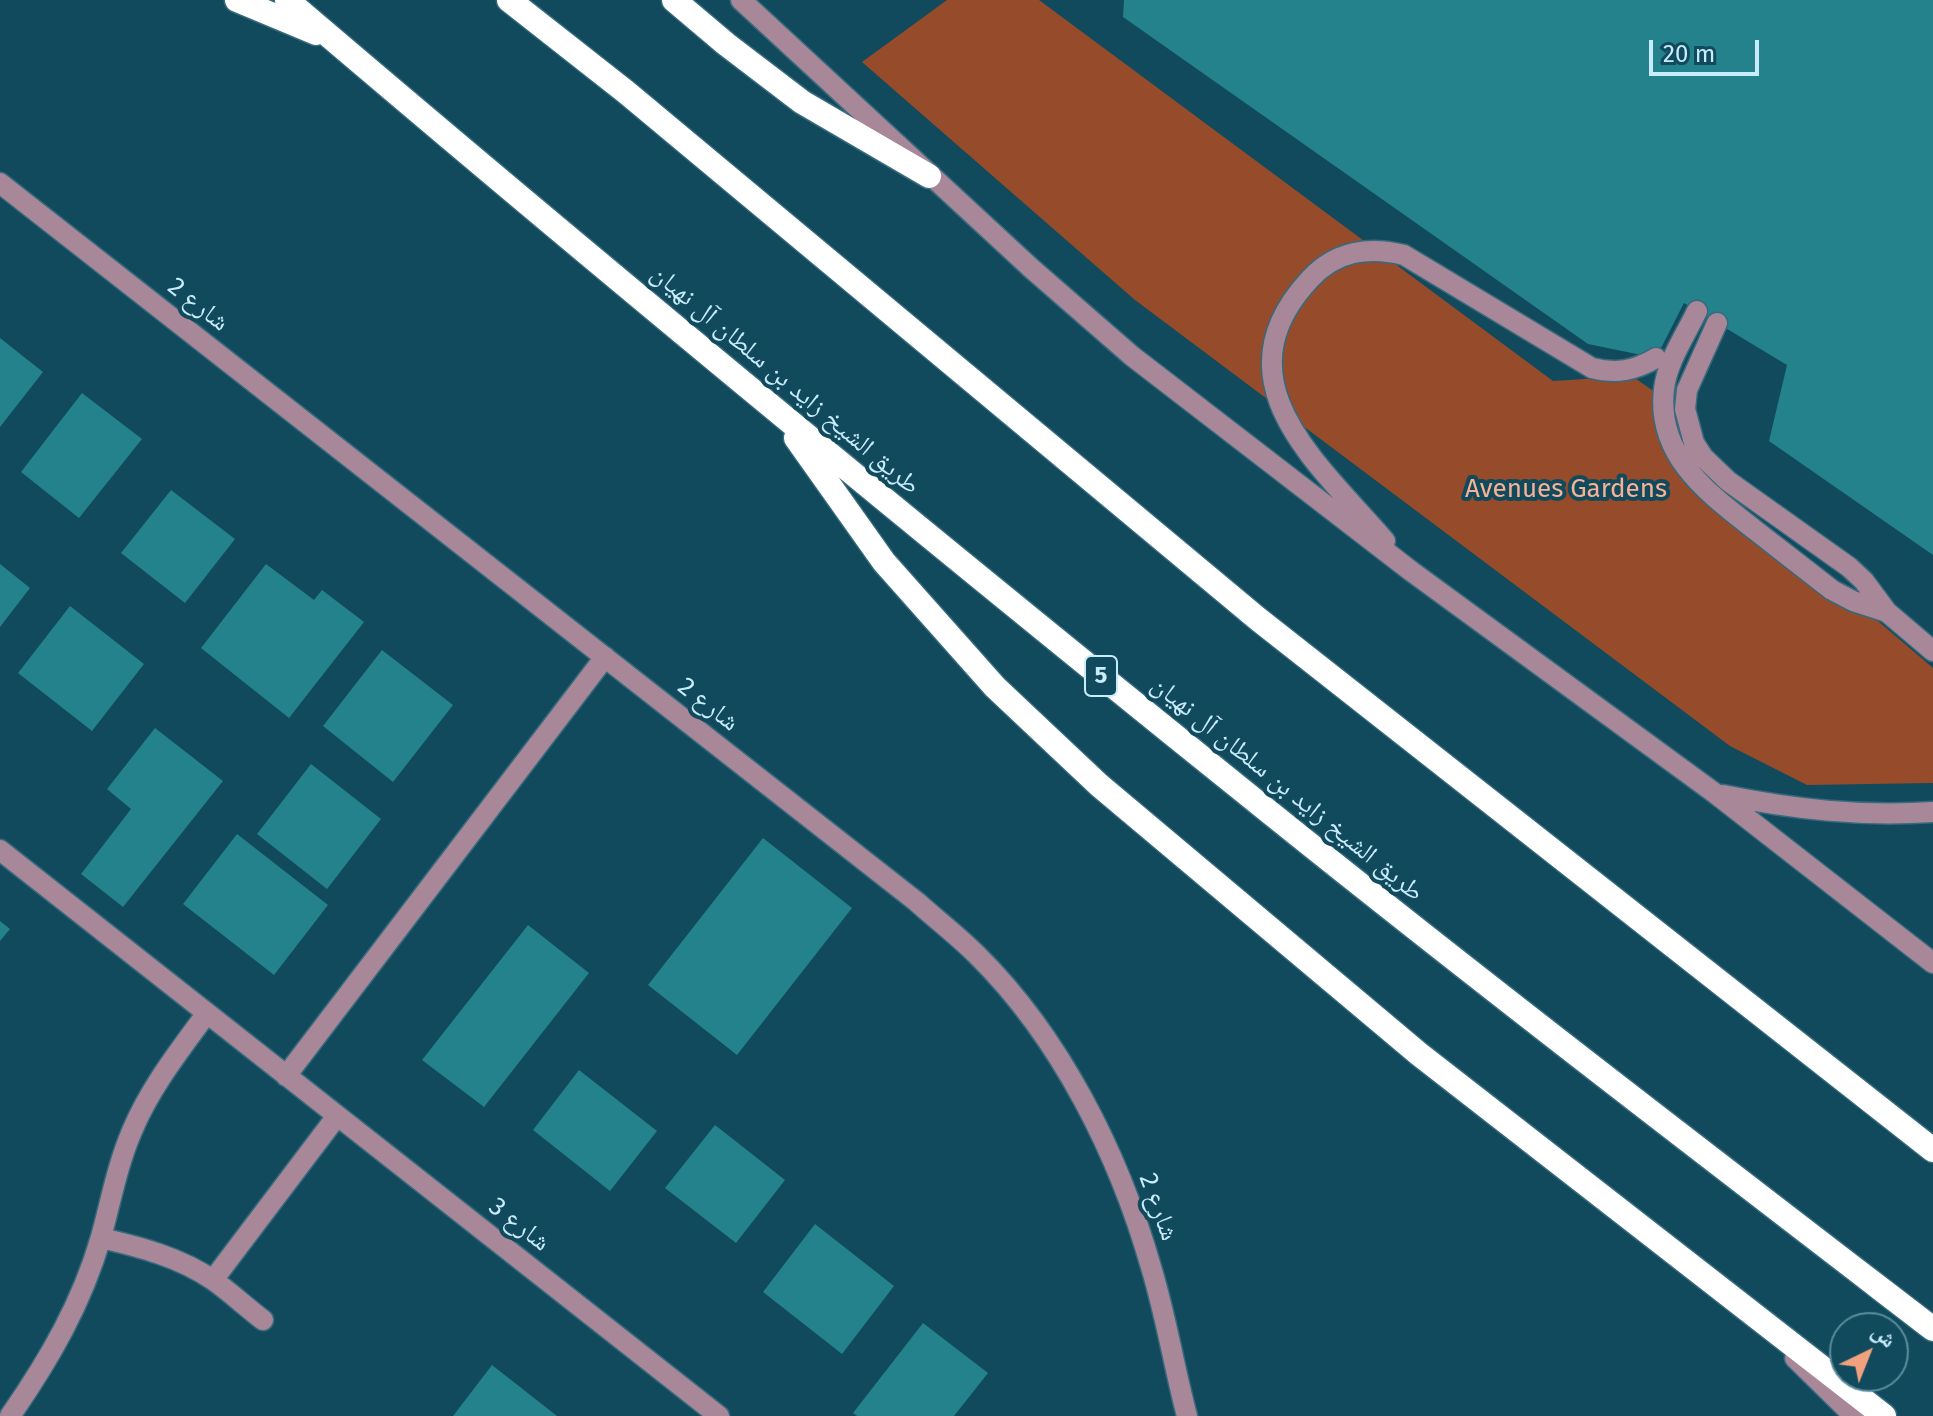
<!DOCTYPE html>
<meta charset="utf-8">
<style>
body{margin:0}
#map{position:relative;width:1933px;height:1416px;overflow:hidden;background:#114a5c;font-family:"Fira Sans","Noto Naskh Arabic",sans-serif}
canvas{display:block}
.north{position:absolute;left:1829px;top:1312px;width:80px;height:80px;box-sizing:border-box;background:#114a5c;border:2px solid #5a8b9c;border-radius:50%;rotate:43deg;font-size:22px;font-weight:700;line-height:32px;text-align:center;color:#c8ecfb}
.north::after{content:'';display:block;margin:auto;width:28px;height:36px;background:#f2a17e;clip-path:polygon(50% 0,100% 100%,50% 72%,0 100%)}
.scale{position:absolute;left:1649px;top:40px;width:110px;height:36px;box-sizing:border-box;border:4px solid #c8ecfb;border-top:0;padding-left:10px;font-size:24px;line-height:28px;white-space:nowrap;color:#c8ecfb;-webkit-text-stroke:6px #114a5c;paint-order:stroke}
</style>
<div id="map">
<canvas width="1933" height="1416"></canvas>
<div class="north">ش</div>
<div class="scale">20 m</div>
</div>
<script>
const ctx = document.querySelector('canvas').getContext('2d');
ctx.lineJoin = 'round';
function fillPath(path, color) {
  ctx.fillStyle = color;
  ctx.fill(path, 'evenodd');
}
function trace(path, color, width, dash) {
  ctx.strokeStyle = color;
  ctx.lineWidth = width;
  ctx.lineCap = dash ? 'butt' : 'round';
  ctx.setLineDash(dash || []);
  ctx.stroke(path);
}
function drawText(font, color, halo, rows, align = 'center') {
  ctx.font = font + ' "Fira Sans","Noto Naskh Arabic",sans-serif';
  ctx.lineWidth = 8;
  ctx.setLineDash([]);
  ctx.textBaseline = 'middle';
  ctx.strokeStyle = halo;
  ctx.fillStyle = color;
  for (const [text, x, y, turn = 0] of rows) {
    ctx.save();
    ctx.translate(x, y);
    ctx.rotate((+turn || 0) * Math.PI / 180);
    ctx.textAlign = isNaN(turn) ? turn : align;
    if (halo) ctx.strokeText(text, 0, 0);
    ctx.fillText(text, 0, 0);
    ctx.restore();
  }
}
const green = new Path2D(`
 M947,0h92l514,381 79,-5 30,21 -1,39 272,232v115l-126,2 -77,-39 -595,-446 -273,-238z`);
const building = new Path2D(`
 M1124,0h809v555l-164,-114 18,-76 -103,-62 -28,55 -68,-14 -465,-327z
 M0,338l43,34 -43,55z
 M82,393l60,46 -63,79 -58,-46z
 M171,490l64,49 -50,64 -64,-50z
 M0,564l30,24 -30,39z
 M266,564l48,36 8,-10 42,32 -75,96 -88,-70z
 M70,606l74,58 -52,67 -74,-58z
 M382,650l71,55 -60,77 -70,-56z
 M155,728l68,53 -100,126 -42,-33 50,-65 -24,-20z
 M311,764l70,55 -54,70 -70,-55z
 M237,834l91,71 -54,70 -91,-71z
 M763,838l89,70 -115,147 -89,-70z
 M0,921l10,8 -10,12z
 M528,925l61,48 -105,134 -62,-47z
 M579,1070l78,61 -47,60 -77,-61z
 M715,1125l70,55 -49,63 -71,-55z
 M815,1224l79,62 -52,68 -79,-62z
 M923,1323l65,50 -34,43h-97l-4,-3z
 M492,1365l65,51h-104z`);
const minor = new Path2D(`
 M741,0l290,268 101,88 279,215 305,223 217,169
 M0,183l917,719c20,18 41,34 60,53 84,83 142,200 174,312 15,49 23,100 36,149
 M1697,311c-12,25 -30,51 -33,78 -8,67 44,104 91,141 26,20 51,40 77,60l21,11 34,11
 M1717,323l-30,67 -2,19 9,34 9,14 25,24 121,86 15,14 23,31 46,39
 M1385,541c-66,-77 -170,-160 -75,-262 26,-28 58,-33 94,-24l188,113c24,6 42,3 64,-10
 M1723,795c70,14 138,22 210,17
 M0,850l719,566
 M286,1076l319,-419
 M101,1238c39,9 78,19 112,42 17,12 33,27 50,40
 M213,1280l124,-164
 M1795,1358l59,58
 M10,1416c39,-56 72,-113 91,-179 10,-36 16,-71 31,-106 18,-43 47,-80 75,-118`);
const highway = new Path2D(`
 M237,0l79,33
 M287,0c313,267 630,528 950,786 229,185 463,364 696,543
 M509,0l117,92 632,527 675,531
 M674,0l52,44 76,58 127,74
 M796,438l88,124 111,125 104,98 320,269 465,362`);
const shields = [
 [1101,676,32]
];
const shieldNames = [
 ["5",1101,676]
];
const streetNames = [
 ["شارع 2",198,305,38],
 ["طريق الشيخ زايد بن سلطان آل نهيان",785,380,40],
 ["شارع 2",708,705,38],
 ["طريق الشيخ زايد بن سلطان آل نهيان",1287,789,39],
 ["شارع 2",1158,1207,70],
 ["شارع 3",519,1225,38]
];
const parkNames = [
 ["Avenues Gardens",1566,490]
];
fillPath(green, '#964c2a');
fillPath(building, '#23828b');
trace(minor, '#366a7c', 23);
trace(highway, '#366a7c', 27);
trace(minor, '#a88799', 20);
trace(highway, '#fff', 24);
for (const [x, y, w] of shields) {
  const box = new Path2D();
  box.roundRect(x - w / 2, y - 20, w, 40, 6);
  ctx.fillStyle = '#114a5c';
  ctx.fill(box);
  trace(box, '#c8ecfb', 2);
}
drawText('bold 24px', '#c8ecfb', null, shieldNames);
drawText('26px', '#c8ecfb', '#114a5c', streetNames);
drawText('26px', '#f7b295', '#114a5c', parkNames);
</script>
